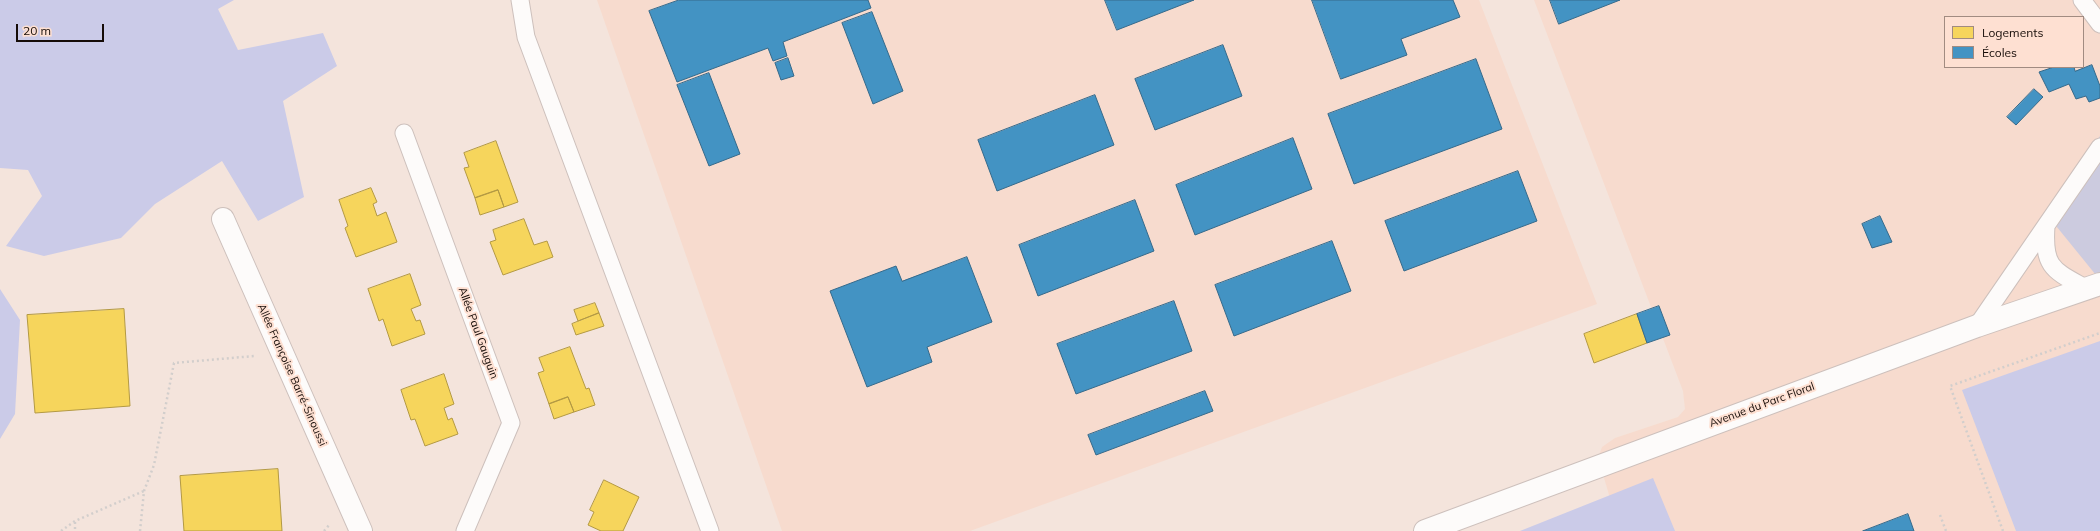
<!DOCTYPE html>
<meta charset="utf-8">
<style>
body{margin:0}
#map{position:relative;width:2100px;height:531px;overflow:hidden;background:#f4e4dc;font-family:Mulish,sans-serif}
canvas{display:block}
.legend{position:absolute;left:1944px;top:16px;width:140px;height:52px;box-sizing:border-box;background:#fee0d2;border:1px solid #a18b81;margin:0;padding:5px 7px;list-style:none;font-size:12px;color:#160c08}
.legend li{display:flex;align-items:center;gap:8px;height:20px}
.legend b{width:20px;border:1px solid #a18b81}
.scale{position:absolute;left:16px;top:24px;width:88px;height:18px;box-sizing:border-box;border:2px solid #160c08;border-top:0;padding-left:5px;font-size:12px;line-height:14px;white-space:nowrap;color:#160c08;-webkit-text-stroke:3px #fee0d2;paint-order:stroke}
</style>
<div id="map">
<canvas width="2100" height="531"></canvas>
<ul class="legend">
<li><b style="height:11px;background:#f6d55c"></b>Logements</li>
<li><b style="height:11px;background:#4393c3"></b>Écoles</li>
</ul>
<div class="scale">20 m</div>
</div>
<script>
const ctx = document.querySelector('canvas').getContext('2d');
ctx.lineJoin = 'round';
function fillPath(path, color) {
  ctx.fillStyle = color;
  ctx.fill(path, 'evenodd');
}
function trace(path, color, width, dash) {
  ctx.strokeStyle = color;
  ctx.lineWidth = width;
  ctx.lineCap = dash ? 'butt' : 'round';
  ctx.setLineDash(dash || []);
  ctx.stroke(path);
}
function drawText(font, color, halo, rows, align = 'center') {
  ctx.font = font + ' Mulish,sans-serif';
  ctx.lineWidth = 4;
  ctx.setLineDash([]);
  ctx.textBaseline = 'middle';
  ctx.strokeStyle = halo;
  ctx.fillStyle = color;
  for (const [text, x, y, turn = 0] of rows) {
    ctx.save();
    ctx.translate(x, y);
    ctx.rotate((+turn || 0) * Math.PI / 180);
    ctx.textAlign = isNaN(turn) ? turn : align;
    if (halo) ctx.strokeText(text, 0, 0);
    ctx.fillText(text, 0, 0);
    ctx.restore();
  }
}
const built = new Path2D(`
 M597,0h882l118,304 -627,227h-188z
 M1534,0h566v531h-476l-11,-23 -15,-50 4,-11 13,-9 63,-21 7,-8 -2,-18zM1945,17h138v50h-138z`);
const green = new Path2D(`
 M2100,136v144l-52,-64z`);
const forest = new Path2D(`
 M0,0h234l-16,9 20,41 85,-17 14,33 -54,35 21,96 -46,24 -36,-60 -67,43 -34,34 -77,18 -38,-10 36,-50 -14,-26 -28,-2z
 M0,289l20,31 -5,94 -15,25z
 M2100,341v190h-84l-54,-141z
 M1653,478l22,53h-155z`);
const homes = new Path2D(`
 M496,141l22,61 -14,5 -6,-17 -23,8 -11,-30 5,-1 -5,-14z
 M371,188l6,14 -4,2 4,12 9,-4 11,30 -41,15 -11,-29 3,-2 -9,-26z
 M498,190l6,17 -24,8 -5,-17z
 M524,219l10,26 13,-4 6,16 -50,18 -13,-33 6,-2 -3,-10z
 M410,274l11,31 -10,4 5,12 4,-1 5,14 -33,12 -9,-27 -4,2 -11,-32z
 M595,303l4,10 -21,8 -4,-11z
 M124,309l6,97 -95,7 -8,-98z
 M599,313l5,13 -28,9 -4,-11z
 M1637,314l10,29 -53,20 -10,-29z
 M570,347l16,42 3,-1 6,17 -21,7 -6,-15 -19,7 -11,-31 6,-2 -5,-13z
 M444,374l10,30 -10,4 4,12 4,-2 6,16 -33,12 -10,-27 -4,1 -10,-30z
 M568,397l6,15 -20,7 -5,-15z
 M278,469l4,62h-98l-4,-55z
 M604,480l35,17 -16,34h-22l-13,-6 6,-13 -4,-2z`);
const schools = new Path2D(`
 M679,0h189l3,8 -88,34 4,14 -14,5 -5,-13 -91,34 -28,-71z
 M1105,0h89l-77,30z
 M1312,0h141l7,17 -59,22 6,16 -66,24z
 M1550,0h70l-61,24z
 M872,12l31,79 -30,13 -31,-81z
 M1223,45l19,51 -87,34 -20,-51z
 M788,58l6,18 -13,4 -6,-17z
 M1476,59l26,70 -148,55 -26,-70z
 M2092,65l8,21v12l-11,4 -3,-6 -10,3 -7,-15 -20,8 -10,-20 15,-5h20l1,4z
 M709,73l31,81 -31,12 -32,-81z
 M2034,89l9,8 -27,28 -9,-8z
 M1095,95l19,50 -117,46 -19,-51z
 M1293,138l19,51 -117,46 -19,-50z
 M1518,171l19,50 -133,50 -19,-50z
 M1135,200l19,51 -116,45 -19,-51z
 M1880,216l12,26 -20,6 -10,-24z
 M1332,241l19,50 -117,45 -19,-51z
 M967,257l25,65 -65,25 5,15 -65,25 -37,-96 66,-25 6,15z
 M1174,301l18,50 -116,43 -19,-50z
 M1659,306l11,29 -23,8 -10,-29z
 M1205,391l8,20 -117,44 -8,-20z
 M1908,514l6,17h-51z`);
const path = new Path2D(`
 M1940,515l6,16
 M75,522v9
 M61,531l14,-10 69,-30
 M140,531l4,-40 10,-26 20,-102 80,-7
 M324,531l6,-7
 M2003,531l-53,-145 150,-53`);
const service = new Path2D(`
 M520,0l6,37 184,494
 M2082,0l18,24
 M404,133l107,290 -46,108
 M2046,226c-3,42 7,44 41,63
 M1977,326l123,-179`);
const minor = new Path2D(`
 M223,219l138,312`);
const secondary = new Path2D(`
 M1425,531l552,-205 123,-42`);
const streetNames = [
 ["Allée Paul Gauguin",478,333,70],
 ["Allée Françoise Barré-Sinoussi",292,375,66],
 ["Avenue du Parc Floral",1762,405,-20]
];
fillPath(built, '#f7dbce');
fillPath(green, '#cccbdf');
fillPath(forest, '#cbcbe8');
fillPath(homes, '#f6d55c');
trace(homes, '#b39943', 1);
fillPath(schools, '#4393c3');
trace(schools, '#366a8b', 1);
trace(service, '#cdc0bc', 19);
trace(minor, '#cdc0bc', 24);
trace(secondary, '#cdc0bc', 24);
trace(path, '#d2cecc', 2.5, [2, 3]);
trace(service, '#fdfbfa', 17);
trace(minor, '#fdfbfa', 22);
trace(secondary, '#fdfbfa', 22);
drawText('11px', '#160c08', '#fee0d2', streetNames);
</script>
